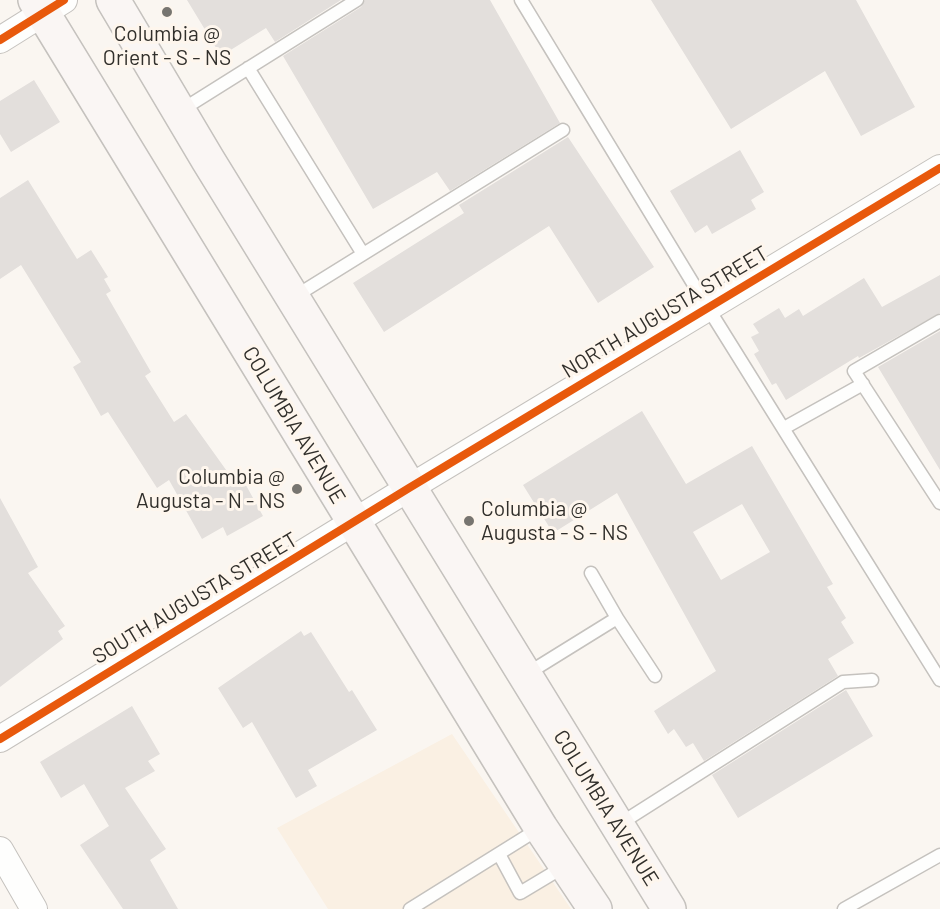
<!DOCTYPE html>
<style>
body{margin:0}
canvas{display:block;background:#faf6f1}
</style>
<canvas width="940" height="909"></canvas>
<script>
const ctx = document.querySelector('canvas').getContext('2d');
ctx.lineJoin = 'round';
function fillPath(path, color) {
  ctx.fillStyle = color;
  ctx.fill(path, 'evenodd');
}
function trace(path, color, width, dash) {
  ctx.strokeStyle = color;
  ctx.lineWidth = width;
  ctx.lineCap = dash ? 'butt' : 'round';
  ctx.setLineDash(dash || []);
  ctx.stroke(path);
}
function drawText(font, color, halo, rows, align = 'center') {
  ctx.font = font + ' Barlow,sans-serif';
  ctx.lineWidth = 6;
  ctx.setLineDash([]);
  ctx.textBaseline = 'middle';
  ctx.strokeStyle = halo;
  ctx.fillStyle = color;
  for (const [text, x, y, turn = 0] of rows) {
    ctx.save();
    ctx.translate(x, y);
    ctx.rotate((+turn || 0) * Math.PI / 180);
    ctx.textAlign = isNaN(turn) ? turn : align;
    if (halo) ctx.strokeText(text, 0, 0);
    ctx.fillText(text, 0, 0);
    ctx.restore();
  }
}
const commercial = new Path2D(`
 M452,734l119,175h-243l-51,-81z`);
const building = new Path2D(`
 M187,0h154l-66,42 -9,-14 -45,28z
 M365,0h125l70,123 -110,68 -13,-19 -64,37 -90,-153 78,-49z
 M651,0h205l59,107 -54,29 -36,-65 -94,58z
 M34,80l26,42 -49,30 -11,-18v-33z
 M568,137l86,130 -56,36 -49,-77 -165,106 -31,-49 111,-70 -5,-8z
 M740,150l24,42 -13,8 5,9 -44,25 -5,-9 -12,8 -25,-42z
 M28,180l49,79 14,-9 17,27 -4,2 7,12 -5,3 45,78 -6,4 29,46 12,-8 43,60 8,-5 26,47 -36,20 -4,-9 -21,12 -33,-59 -12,8 -49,-76 -7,4 -28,-49 8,-5 -60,-97 -21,14v-81z
 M940,275v38l-81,45 -1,-2 -72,44 -10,-17 -4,2 -18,-31 5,-3 -8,-14 8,-4 -6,-9 26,-16 6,10 14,-9 4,7 61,-38 18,29z
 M940,331v139l-62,-103z
 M642,411l44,73 66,-38 81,138 -6,3 19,31 -5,4 13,21 -26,16 10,17 -134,85 -11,-18 -7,4 -12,-18 -6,5 -14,-23 62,-40 -99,-178 -64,40 -30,-48zM742,504l28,48 -49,28 -28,-48z
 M0,498l38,69 -10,6 37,53 -7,5 5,8 -63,48z
 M301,631l3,5 7,-4 38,60 3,-2 25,40 -69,40 9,16 -21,12 -44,-76 -9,6 -25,-40z
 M846,690l27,46 -135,82 -26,-43z
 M132,706l28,48 -12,7 7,10 -30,17 41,61 -16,11 28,49h-55l-43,-64 29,-19 -25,-42 -23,14 -21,-36z`);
const service = new Path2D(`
 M521,0l187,308 232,372
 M248,68l115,186
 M180,111l177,-111
 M294,297l269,-167
 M940,321l-86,50 86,132
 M784,428l79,-44
 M617,618l38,58
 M525,675l92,-57 -26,-45
 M618,825l225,-143 29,-2
 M499,854l21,39 45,-27
 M410,909l130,-81
 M844,909l96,-54`);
const minor = new Path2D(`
 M0,40l64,-40
 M0,739l409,-251 531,-320
 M0,850l34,59`);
const secondary = new Path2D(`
 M35,0l506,828 54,81
 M113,0l95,160 461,749`);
const cycleway = new Path2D(`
 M0,40l64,-40
 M0,739l409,-251 531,-320`);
const markers = [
 [167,12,6,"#777570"],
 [297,489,6,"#777570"],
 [469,521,6,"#777570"]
];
const poiNames = [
 ["Columbia @",167,34],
 ["Orient - S - NS",167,58],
 ["Columbia @",285,477,"right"],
 ["Augusta - N - NS",285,501,"right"],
 ["Columbia @",481,509,"left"],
 ["Augusta - S - NS",481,533,"left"]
];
const streetNames = [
 ["NORTH AUGUSTA STREET",665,312,-31],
 ["COLUMBIA AVENUE",294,425,59],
 ["SOUTH AUGUSTA STREET",195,598,-31],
 ["COLUMBIA AVENUE",606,808,58]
];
fillPath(commercial, '#faf0e3');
fillPath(building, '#e3dfdc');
trace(service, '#c5c2be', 15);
trace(minor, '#c5c2be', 28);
trace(secondary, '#c5c2be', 36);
trace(service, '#fefefd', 12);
trace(minor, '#fefefd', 26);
trace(secondary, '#faf6f4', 33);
trace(cycleway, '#e8590c', 8);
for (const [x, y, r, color] of markers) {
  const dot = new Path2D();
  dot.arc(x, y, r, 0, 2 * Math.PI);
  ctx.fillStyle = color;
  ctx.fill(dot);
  trace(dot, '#fef6ed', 2);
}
drawText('21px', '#312f2b', '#fef6ed', poiNames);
drawText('21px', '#312f2b', '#fef6ed', streetNames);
</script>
